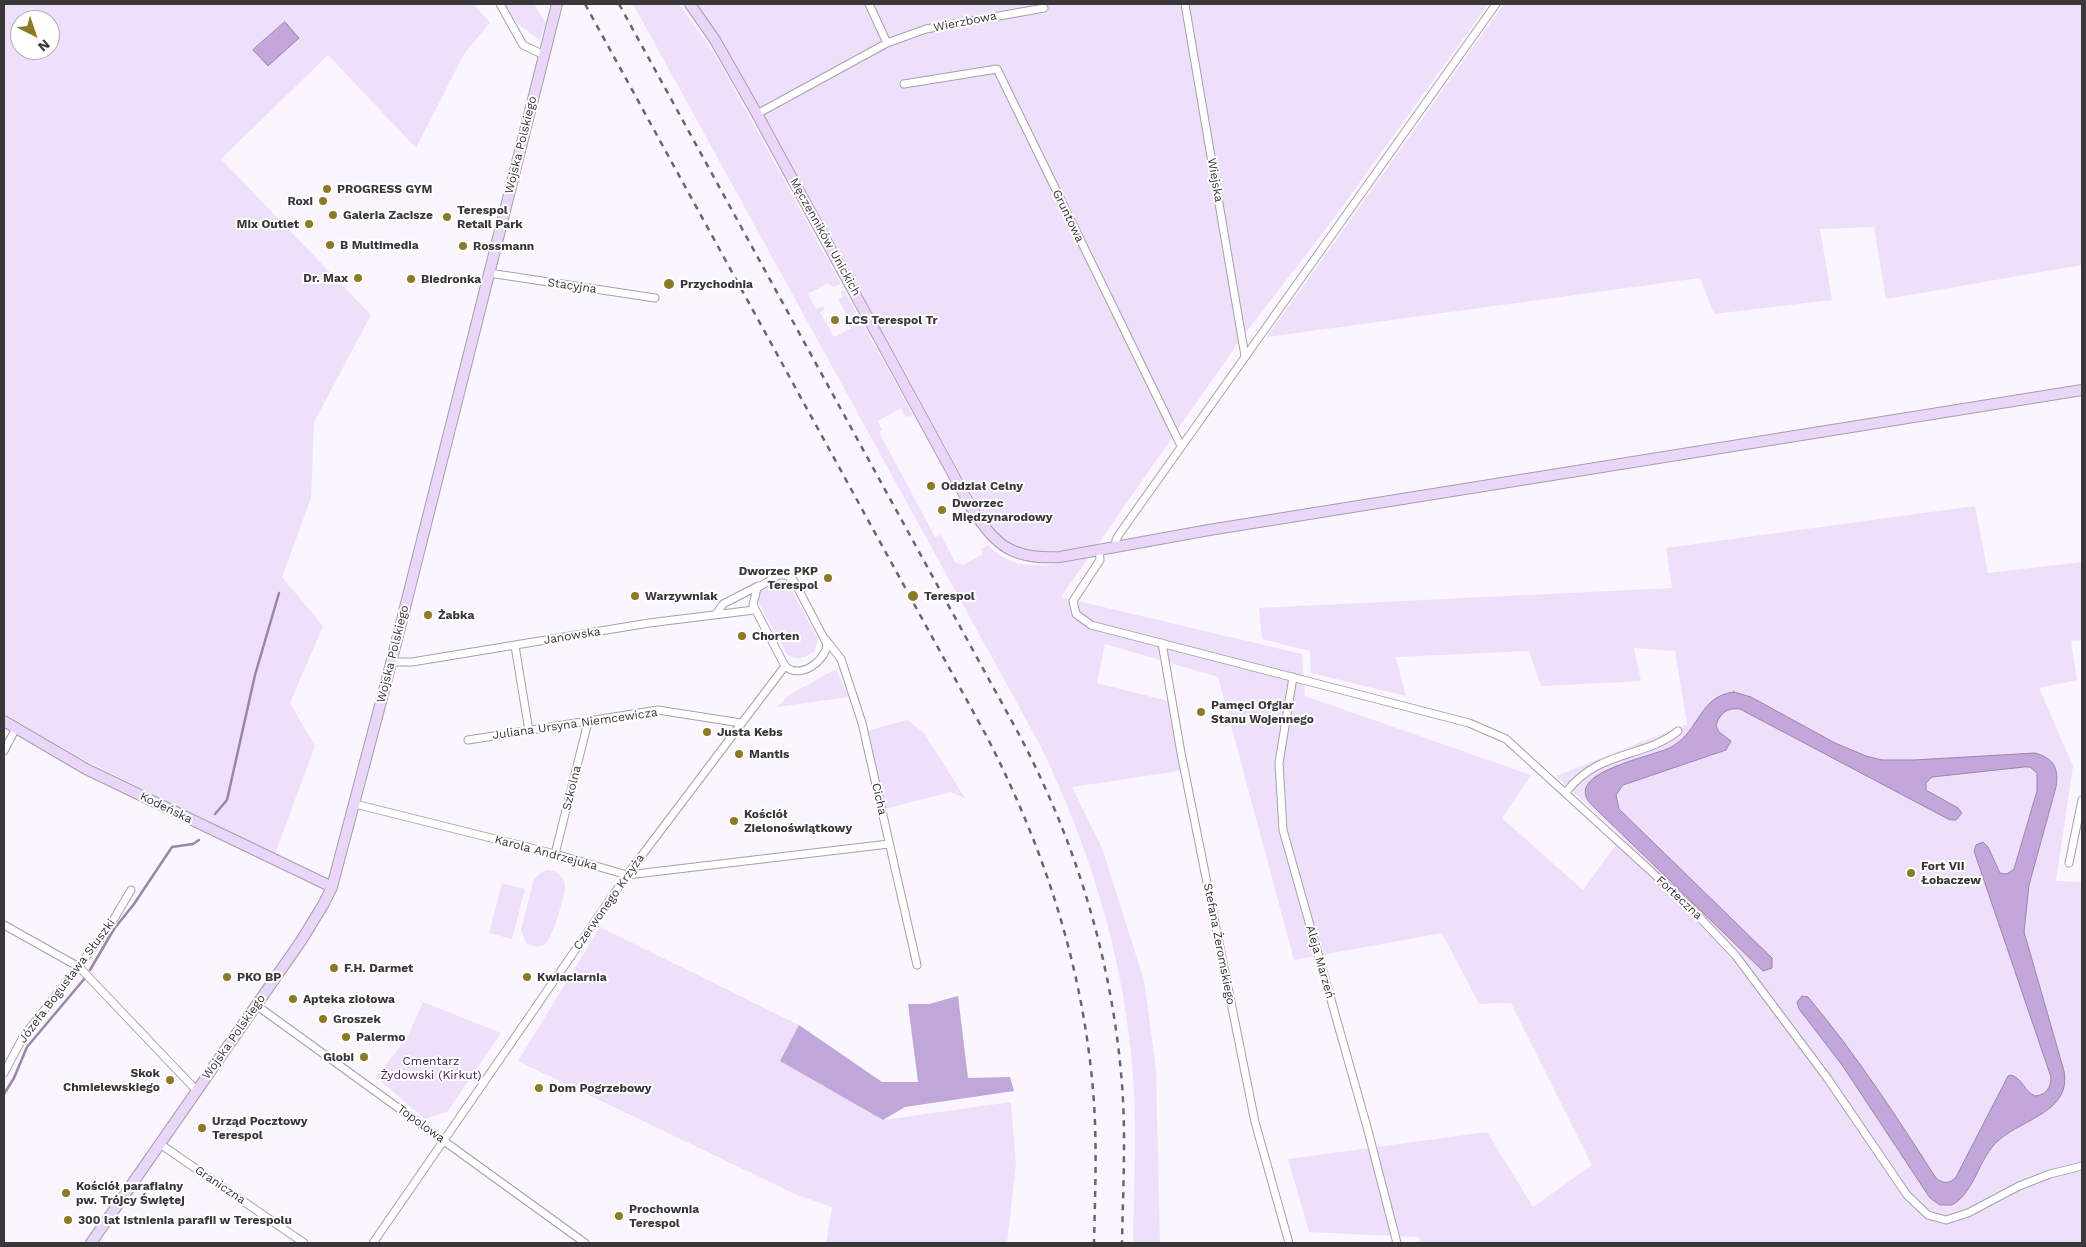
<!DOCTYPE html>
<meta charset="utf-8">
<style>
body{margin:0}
#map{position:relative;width:2086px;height:1247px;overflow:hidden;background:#faf5fe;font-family:"Work Sans",sans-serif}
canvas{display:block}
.frame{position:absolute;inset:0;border:5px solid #39373a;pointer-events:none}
.north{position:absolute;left:10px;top:10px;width:50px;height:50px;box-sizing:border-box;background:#fff;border:1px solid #b0afb0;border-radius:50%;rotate:139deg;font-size:14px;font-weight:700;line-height:20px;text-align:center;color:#39373a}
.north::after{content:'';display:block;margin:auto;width:18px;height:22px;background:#8c7b21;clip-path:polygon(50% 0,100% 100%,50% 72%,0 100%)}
</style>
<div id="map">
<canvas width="2086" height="1247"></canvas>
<div class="frame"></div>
<div class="north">N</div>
</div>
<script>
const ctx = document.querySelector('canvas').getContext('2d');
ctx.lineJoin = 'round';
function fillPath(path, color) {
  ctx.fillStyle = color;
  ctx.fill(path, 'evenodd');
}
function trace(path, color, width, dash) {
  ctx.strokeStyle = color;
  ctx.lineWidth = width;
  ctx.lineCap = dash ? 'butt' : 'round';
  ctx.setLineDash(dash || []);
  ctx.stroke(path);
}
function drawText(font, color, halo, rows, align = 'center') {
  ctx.font = font + ' "Work Sans",sans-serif';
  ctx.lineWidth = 4;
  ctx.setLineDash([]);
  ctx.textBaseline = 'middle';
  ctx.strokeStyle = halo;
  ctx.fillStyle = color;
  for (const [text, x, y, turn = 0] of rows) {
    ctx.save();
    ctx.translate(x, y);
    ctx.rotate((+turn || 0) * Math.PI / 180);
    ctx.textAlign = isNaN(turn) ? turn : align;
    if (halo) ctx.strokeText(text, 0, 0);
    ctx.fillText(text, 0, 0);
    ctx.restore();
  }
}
const green = new Path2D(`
 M4,4h470l16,19 -26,31 -48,94 -88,-93 -107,104 150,156 -57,107 -3,76 -29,79 41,49 -33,77 25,43 -40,108 -197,-97 -74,-44zM20,20h30v30h-30z
 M500,4h34l12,19 -6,17 -21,-15z
 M633,4h46l37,52 125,228 -8,3 -5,-4 -20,11 8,15 7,-3 2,3 -5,3 14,25 19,-10 -15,-28 5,-3 -2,-5 3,-1 69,125 -7,2 -5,-9 -23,13 4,9 -3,2 56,105 6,-2 14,27 8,3 20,-11 -2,-5 7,-4c27,30 65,20 100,13l-27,39 241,57 3,42 226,79 -29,43 81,72 39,-54 -66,-60 131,-52 -12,-73 -41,-3 7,33 -100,5 -12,-35 -133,6 10,39 -95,-23 -1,-22 -48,-12 -3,-31 413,-20 -6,-40 309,-42 13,67 94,-11v78l-11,1 6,39 -38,8 34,78 -17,115 26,1v361h-661l-2,-6 -110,-5 -21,-73 199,-27 46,75 59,-42 -81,-162 -32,1 -37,-71 -148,27 -76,-283 -113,-33 -8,39 71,18 12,70 -108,16 30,61 42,132 12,89 4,174h-27c1,-63 5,-127 -2,-190 -11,-108 -44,-211 -91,-308z
 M696,4h792l-156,217 -92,119 -142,204c-45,10 -79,18 -111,-22l-257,-467z
 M1504,4h578v261l-196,34 -12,-72 -54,2 12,71 -118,14 -14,-36 -433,59z
 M778,580l11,5 29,54 -3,12c-10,6 -17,11 -28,3l-28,-51v-9l4,-6z
 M836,669l13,28 -72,10 12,-12z
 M907,720l17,13 41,65 -15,-6 -69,18 -18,-78z
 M548,870c8,1 15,5 17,14 1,9 -13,56 -20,60 -6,4 -13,3 -19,-1l-5,-13 13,-51 8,-7z
 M502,883l23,6 -13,50 -23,-6z
 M600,927l199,98 -19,36 103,59 128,-18 5,62 -9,79h-181l6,-36 -35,-12 -279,-134z
 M423,1002l78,31 -54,79 -22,7 -49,-42 31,-39z`);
const forest = new Path2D(`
 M958,996l10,82 42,-1 4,14 -109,16 -22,13 -103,-59 19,-36 83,57h36l-10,-78h21z`);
const water = new Path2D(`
 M285,22l14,16 -31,28 -15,-16z
 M1734,692l17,5 84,46 31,13 16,4h32l121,-7c19,5 24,16 21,34l-27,98 -5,47 40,139c8,40 -41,48 -65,69 -21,18 -23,51 -47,65h-12l-10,-7 -88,-133 -43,-56 -2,-7 5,-6 6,1c48,57 88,119 128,181 7,6 14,6 20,-1l52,-101 3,-1c12,4 13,16 24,21 11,-1 16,-8 16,-19l-77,-226 2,-6 7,-3 5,5 12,26 7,1 7,-5 23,-78v-18l-7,-6h-6l-92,10 -6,6v7l32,18 4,5 -6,7h-6l-210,-111c-13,-2 -21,5 -24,17l3,6 12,9 -5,9 -103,35 -7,10 3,14 153,149v10l-9,3 -168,-163c-3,-3 -8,-7 -9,-12 -9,-27 71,-40 87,-50 27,-16 26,-50 61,-54z`);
const stream = new Path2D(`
 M215,814l12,-14 28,-125 24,-82
 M90,970l24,-41 20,-25 38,-57 21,-3 6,-4
 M4,1094l10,-16 13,-31 58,-69`);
const street = new Path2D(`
 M500,4l23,41 21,10
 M869,4l18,39
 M1185,4l60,352
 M904,84l93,-15 184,377
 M757,114l130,-71 39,-14 118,-21
 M489,273l166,25
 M1116,547v-7l4,-7 376,-529
 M1099,549l1,11 -27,41 3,13 15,11 378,98 37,16 182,166 48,51 92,123 79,116 21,20 18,5 22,-7 51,-27 31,-12 32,-8
 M779,575h7l8,6 33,63c-1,17 -27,36 -42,22l-32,-61 4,-17z
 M716,614l7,-10 35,-18
 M826,640l15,19 21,64 55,242
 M1162,643l19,110 74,369 34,121
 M515,646l14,85
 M391,662h21l237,-39 105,-13
 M1293,677l-14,86 4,67 84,297 30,116
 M468,740l190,-30 83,13
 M4,751l12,-23
 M1566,792c34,-43 77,-33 112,-61
 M355,804l200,50 72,21 262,-31
 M555,854l33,-132
 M2069,863l13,-63
 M4,925l75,42 118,124
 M256,1005l329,238
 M4,1073l19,-36 85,-108 23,-39
 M160,1144l144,99
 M373,1243l254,-368 158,-209`);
const secondary = new Path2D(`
 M690,4l25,36 42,74 214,393c24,39 42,53 89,50l149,-27 873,-140
 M4,721l82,48 246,118
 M91,1243l210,-302 22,-36 9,-18 55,-208 170,-675`);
const rail = new Path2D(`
 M585,4l402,733c59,115 98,236 107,366 3,46 1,93 0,140
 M619,4l396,723c60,111 97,231 107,357 4,53 1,106 0,159`);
const markers = [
 [327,189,5,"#8c7b21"],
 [323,201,5,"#8c7b21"],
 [333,215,5,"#8c7b21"],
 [447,217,5,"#8c7b21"],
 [309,224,5,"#8c7b21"],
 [330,245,5,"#8c7b21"],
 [463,246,5,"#8c7b21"],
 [358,278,5,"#8c7b21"],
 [411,279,5,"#8c7b21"],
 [669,284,6,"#8c7b21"],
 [835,320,5,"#8c7b21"],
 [931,486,5,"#8c7b21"],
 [942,510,5,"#8c7b21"],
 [828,578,5,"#8c7b21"],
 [635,596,5,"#8c7b21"],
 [913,596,6,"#8c7b21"],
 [428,615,5,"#8c7b21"],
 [742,636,5,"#8c7b21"],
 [1201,712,5,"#8c7b21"],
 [707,732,5,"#8c7b21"],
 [739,754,5,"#8c7b21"],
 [734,821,5,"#8c7b21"],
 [1911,873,5,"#8c7b21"],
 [334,968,5,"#8c7b21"],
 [227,977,5,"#8c7b21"],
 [527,977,5,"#8c7b21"],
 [293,999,5,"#8c7b21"],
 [323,1019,5,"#8c7b21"],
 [346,1037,5,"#8c7b21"],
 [364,1057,5,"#8c7b21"],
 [170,1080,5,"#8c7b21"],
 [539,1088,5,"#8c7b21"],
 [202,1128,5,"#8c7b21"],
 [66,1193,5,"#8c7b21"],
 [619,1216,5,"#8c7b21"],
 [68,1220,5,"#8c7b21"]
];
const streetNames = [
 ["Wierzbowa",965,22,-11],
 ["Wojska Polskiego",521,145,-76],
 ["Wiejska",1215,180,80],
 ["Gruntowa",1068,216,64],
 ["Męczenników Unickich",825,237,61],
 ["Stacyjna",572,286,8],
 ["Janowska",572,636,-9],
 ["Wojska Polskiego",393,654,-76],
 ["Juliana Ursyna Niemcewicza",575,724,-8],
 ["Szkolna",572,788,-76],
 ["Cicha",879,799,77],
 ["Kodeńska",166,808,26],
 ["Karola Andrzejuka",546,853,15],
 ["Forteczna",1679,898,43],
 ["Czerwonego Krzyża",609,902,-55],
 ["Stefana Żeromskiego",1219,944,79],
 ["Aleja Marzeń",1320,962,74],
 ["Józefa Bogusława Słuszki",67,981,-53],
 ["Wojska Polskiego",234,1037,-55],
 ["Topolowa",421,1124,36],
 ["Graniczna",220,1185,34]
];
const poiNames = [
 ["PROGRESS GYM",337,189],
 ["Roxi",313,201,"right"],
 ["Terespol",457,210],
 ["Retail Park",457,224],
 ["Galeria Zacisze",343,215],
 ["Mix Outlet",299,224,"right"],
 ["B Multimedia",340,245],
 ["Rossmann",473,246],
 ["Dr. Max",348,278,"right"],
 ["Biedronka",421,279],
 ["Przychodnia",680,284],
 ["LCS Terespol Tr",845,320],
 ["Oddział Celny",941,486],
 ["Dworzec",952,503],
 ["Międzynarodowy",952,517],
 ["Dworzec PKP",818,571,"right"],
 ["Terespol",818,585,"right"],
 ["Warzywniak",645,596],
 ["Terespol",924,596],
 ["Żabka",438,615],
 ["Chorten",752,636],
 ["Pamęci Ofgiar",1211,705],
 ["Stanu Wojennego",1211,719],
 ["Justa Kebs",717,732],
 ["Mantis",749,754],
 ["Kościół",744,814],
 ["Zielonoświątkowy",744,828],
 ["Fort VII",1921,866],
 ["Łobaczew",1921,880],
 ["F.H. Darmet",344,968],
 ["PKO BP",237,977],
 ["Kwiaciarnia",537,977],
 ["Apteka ziołowa",303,999],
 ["Groszek",333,1019],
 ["Palermo",356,1037],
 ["Globi",354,1057,"right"],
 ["Skok",160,1073,"right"],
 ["Chmielewskiego",160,1087,"right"],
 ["Dom Pogrzebowy",549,1088],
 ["Urząd Pocztowy",212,1121],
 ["Terespol",212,1135],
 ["Kościół parafialny",76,1186],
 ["pw. Trójcy Świętej",76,1200],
 ["Prochownia",629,1209],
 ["Terespol",629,1223],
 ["300 lat istnienia parafii w Terespolu",78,1220]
];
const parkNames = [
 ["Cmentarz",431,1061],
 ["Żydowski (Kirkut)",431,1075]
];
fillPath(green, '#eee0fb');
fillPath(forest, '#c1a6da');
fillPath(water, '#c3a7db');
trace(water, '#9a85ab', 1);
trace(stream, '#9a85ab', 2.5);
trace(street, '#a5a1a9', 9);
trace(secondary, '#a5a1a9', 12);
trace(street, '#fff', 7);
trace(secondary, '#e9d6f8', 10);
trace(rail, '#69666b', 2.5, [6, 6]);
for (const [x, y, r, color] of markers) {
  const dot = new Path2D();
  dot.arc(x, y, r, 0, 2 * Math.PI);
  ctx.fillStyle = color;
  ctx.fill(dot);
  trace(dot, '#fff', 2);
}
drawText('12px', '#39373a', '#fff', streetNames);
drawText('bold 12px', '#39373a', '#fff', poiNames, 'left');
drawText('12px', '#3e1a58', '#fff', parkNames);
</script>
